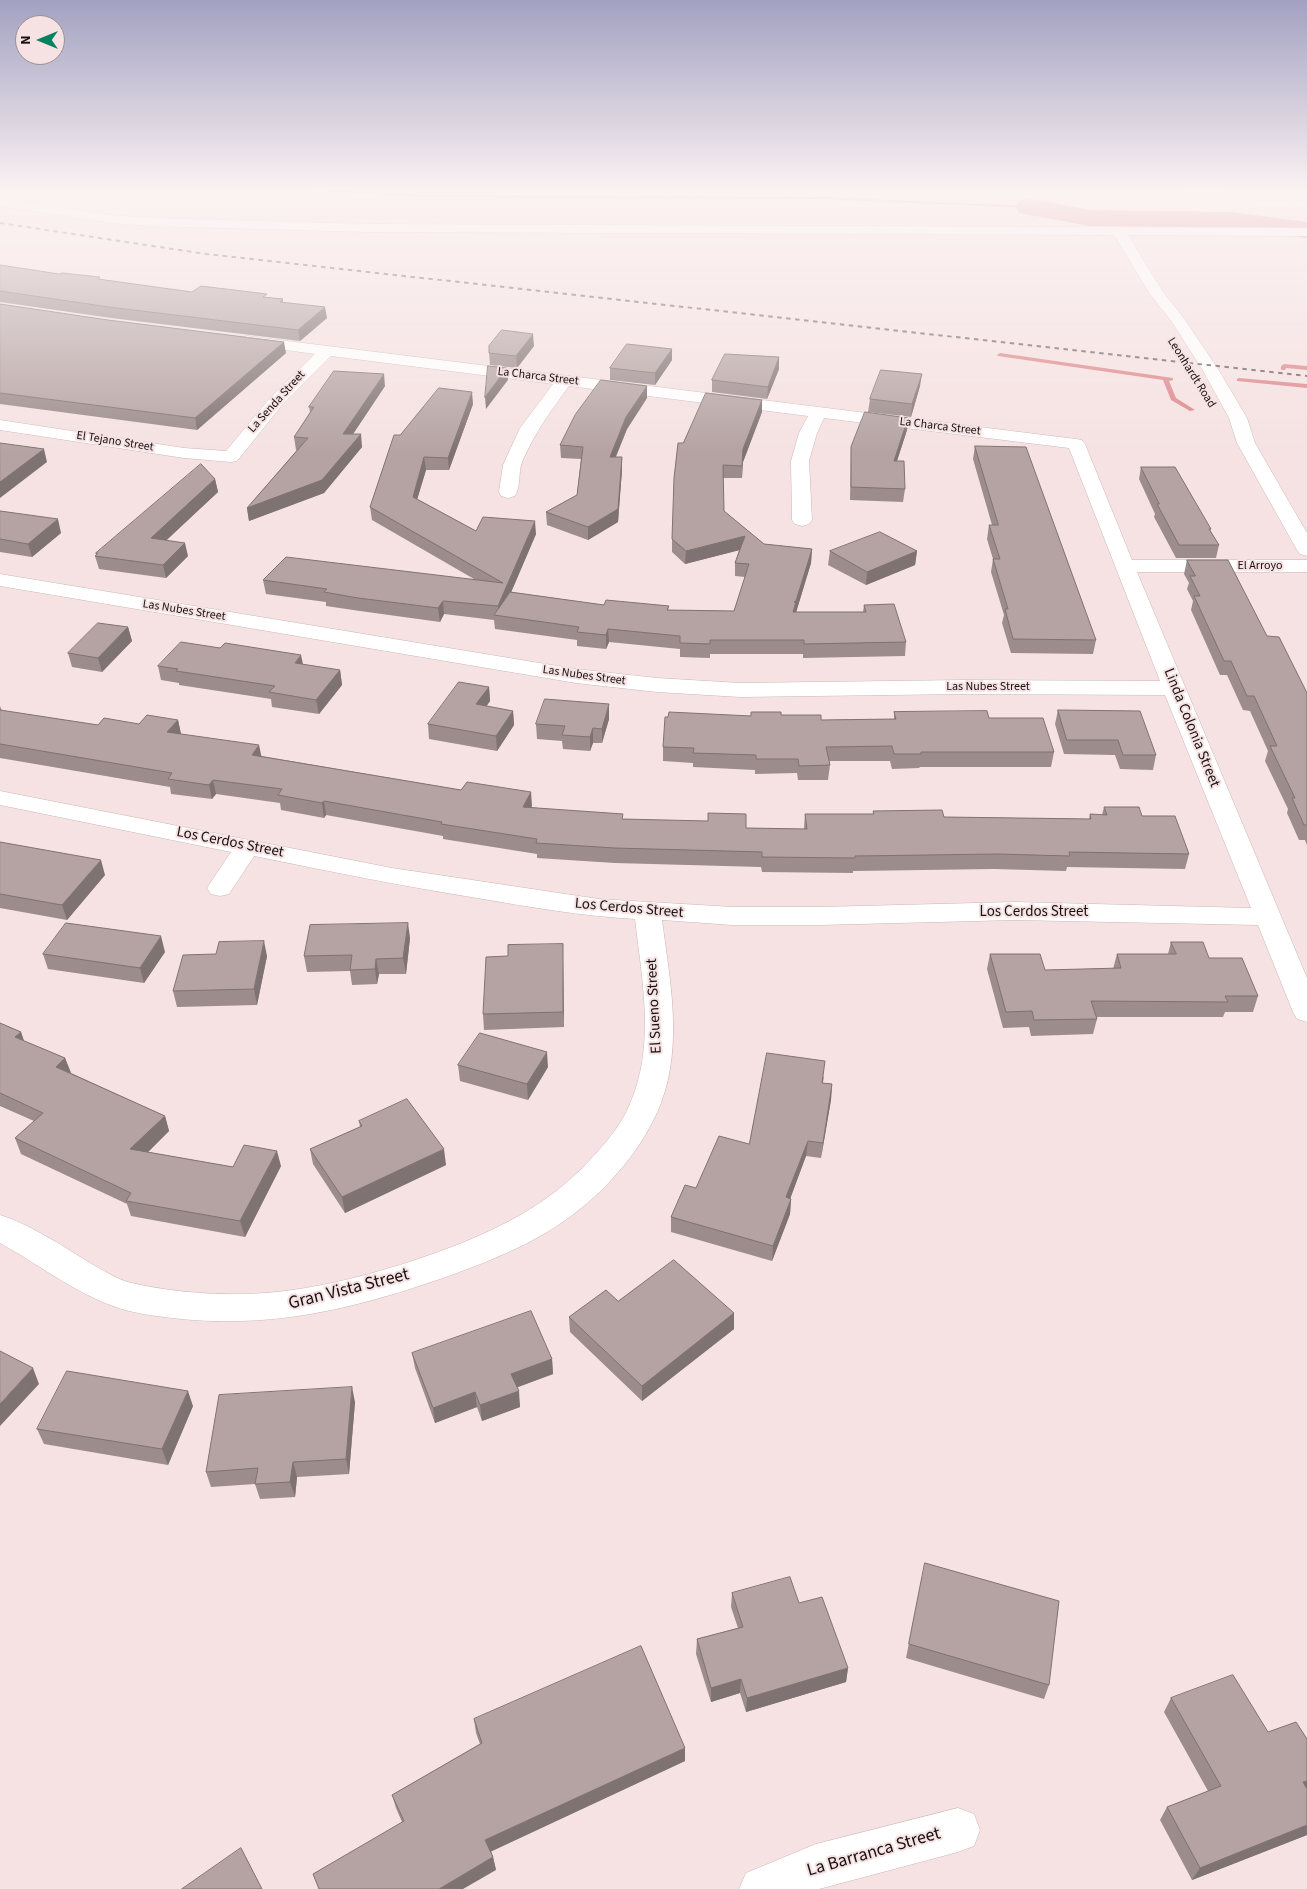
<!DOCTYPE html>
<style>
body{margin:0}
#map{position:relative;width:1307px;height:1889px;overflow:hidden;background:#f6e2e2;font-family:"Source Sans 3",sans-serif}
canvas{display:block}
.north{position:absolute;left:15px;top:15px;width:50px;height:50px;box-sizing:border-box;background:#f6e2e2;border:1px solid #9d8e8e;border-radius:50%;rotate:270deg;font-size:14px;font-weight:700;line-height:20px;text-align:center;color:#181111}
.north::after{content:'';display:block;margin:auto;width:18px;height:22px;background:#068263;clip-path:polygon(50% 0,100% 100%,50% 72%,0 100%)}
</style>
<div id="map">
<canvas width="1307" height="1889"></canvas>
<div class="north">N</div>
</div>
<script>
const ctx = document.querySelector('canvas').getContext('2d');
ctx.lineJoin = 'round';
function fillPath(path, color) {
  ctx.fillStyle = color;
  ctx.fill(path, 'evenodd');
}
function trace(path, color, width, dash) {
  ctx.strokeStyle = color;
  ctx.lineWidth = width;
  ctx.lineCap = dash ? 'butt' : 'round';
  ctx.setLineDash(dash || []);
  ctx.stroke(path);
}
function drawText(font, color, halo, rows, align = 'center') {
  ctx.font = font + ' "Source Sans 3",sans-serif';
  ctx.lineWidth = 4;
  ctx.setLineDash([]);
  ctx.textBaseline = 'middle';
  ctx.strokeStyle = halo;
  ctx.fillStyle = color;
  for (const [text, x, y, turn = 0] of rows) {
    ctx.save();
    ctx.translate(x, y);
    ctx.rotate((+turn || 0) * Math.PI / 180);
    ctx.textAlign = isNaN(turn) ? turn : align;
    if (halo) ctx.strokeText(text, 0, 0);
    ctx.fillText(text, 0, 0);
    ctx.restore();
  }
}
const stream = new Path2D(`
 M297,189l130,6 393,2 209,9 2,1 -2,1 -209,-9 -393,-2 -128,-7z
 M1000,353l173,25v2l-4,1 7,17 19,12 -5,1 -19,-11 -8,-20 -165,-24 -1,-1z
 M1284,364l23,2v4l-21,-2 -1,2h-4v-4z
 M1239,378l68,6v4l-70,-7v-2z`);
const river = new Path2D(`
 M1029,199l61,11 141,2 76,10v16l-76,-10 -141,-2 -71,-13 -3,-6 3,-6z`);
const minor = new Path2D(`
 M1182,189h27l18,3h80v8c-21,0 -114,3 -125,-11z
 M247,336l829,103 6,1 3,4 47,116h175v12h-170l170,406v44l-10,-3 -4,-7 -35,-87 -243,-5 -195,5h-87l-71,-5c8,61 21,124 -1,183 -17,44 -52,85 -90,113 -39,29 -86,47 -131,63 -87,30 -167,49 -259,40 -18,-2 -35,-4 -52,-8 -47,-12 -87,-45 -129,-68v-28c34,11 65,33 95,51 12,6 23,14 37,17 43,10 90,13 134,10 47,-4 92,-15 137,-29 74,-24 145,-53 196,-114 12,-13 23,-28 30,-44 27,-59 13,-126 6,-187 -53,-3 -105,-12 -158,-21 -75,-12 -149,-27 -223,-42l-25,38 -9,2 -9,-2 -4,-6 24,-36 -231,-47v-14l392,77 207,31 134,8h87l195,-5 236,6 -86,-213 -201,-1 -224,3 -83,-5 -81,-9 -576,-97v-12l576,95 81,9 83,5 224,-3 196,1 -91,-233 -245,-30 -7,15 -8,28 3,59 -3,4 -7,2 -7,-2 -3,-4 -1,-59 8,-28 9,-17 -239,-30c-19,26 -34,46 -47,76 -4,11 -1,24 -7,34l-7,2 -7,-2 -2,-4 4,-27 17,-37 33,-44 -222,-28 -49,49 -45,56 -6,1 -47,-4 -184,-28v-10l184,28 42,3 45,-54 44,-43 -74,-10 -2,-3 2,-3z
 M958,1808l16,6 6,16 -6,16 -16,6 -139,37h-80l7,-16 70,-29z`);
const tertiary = new Path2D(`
 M0,198l111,17 38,3 220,6 938,4v8l-179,-1 35,57 20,25 35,52 29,49 8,25 52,90v23l-7,-2 -3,-4 -60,-107 -8,-25 -27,-49 -30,-47 -22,-28 -36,-59 -745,-3 -220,-6 -38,-3 -111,-17z`);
const rail = new Path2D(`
 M0,223l206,31 1101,122`);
const wall = new Path2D(`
 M0,265l59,9 133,18 91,7v3l44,16 -27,23 -189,-23 -111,-16z
 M0,304l286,49 -89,77 -197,-26z
 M534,346l-17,22 -27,-3 -1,-12z
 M672,349v11l-17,25 -45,-5v-12z
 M779,357v12l-12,30 -55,-7v-12z
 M385,386l-32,48 9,13 -38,46 -75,28 -2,-13 50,-58h-1l-2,-13 16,-25 -1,-5z
 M920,386l-9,31 -43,-5 2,-13z
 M647,398l-20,31 -11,28 6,13 -4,52 -30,18 -41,-15 -1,-13 31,-17 4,-36 -20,-1 -1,-13z
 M762,400v12l-19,50 -1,16h-19l1,33 40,33 48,5 -1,14 -15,49h67l1,-7 42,37 -1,14 -102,2v-4h-93v4l-30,-1v-8l-71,-7 -3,7 -29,-3v-6l-82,-11 -1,-9 -50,-6 -4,8 -80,-11 -34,-5v-4l-60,-8 -3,-14 211,-1 -102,-59 -2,-13 30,-72 73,-31 -24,66h-23l-9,29 59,32 60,3 -25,58 93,13 65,1 -1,4 66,1 11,-34 -10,-1v-13l4,-13 -54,14 -13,-12v-13l11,-96z
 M908,418l-1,12 -10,31 8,28 -2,13 -53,-2 1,-53z
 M975,446l121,194 -3,14 -82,-1 -9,-30 2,-8 -13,-43 2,-13 -6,-20 2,-14h3l-19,-66z
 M1141,467l70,62 -1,1 9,15 -3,13h-40l-22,-41 1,-3 -16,-35z
 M215,479l3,13 -52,48 22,16 -22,22 -67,-9 -4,-13 2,-1 -1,-2z
 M0,511l61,22 -29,24 -32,-5z
 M830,551h87l-2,14 -49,20 -38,-20z
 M1187,560l80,76 40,57v152l-2,-5h-6l-12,-27 1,-4 -23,-48 3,-10 -18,-40 -7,-1 -16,-35h-7l-29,-65 2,-9 -6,-12 2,-6 -5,-9z
 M128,627l4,14 -30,31 -30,-5 -4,-14z
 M303,665l37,5 2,15 -23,29 -47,-7 -1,-8 -92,-14v-2l-18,-3 -3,-14z
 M489,687l1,14 -4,5 27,5 1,14 -17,26 -68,-12 -1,-15z
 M0,706l2,5 96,14 41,-1 39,-4 3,14 80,22 200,34 70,2v15l92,12 123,9 58,1 1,-15h68v-3l71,6 145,2 1,-5 12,1 2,-8 38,9 47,38 -4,15 -118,-2 -1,4 -72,-2 -141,2v2l-91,-1 -1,-5 -146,-4 -78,-5v-4l-94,-15v-3l-117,-21 -2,3 -43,-8 -1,-7 -64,-9 -4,5 -41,-5 -1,-7 -170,-29z
 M1058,710l98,45 -3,15 -33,-1 -5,-14 -51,-1 -9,-30z
 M751,712l70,8 73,-1v-7l95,6 65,34 -3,15h-131l-1,1 -27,1 -2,-8h-61l1,4 -2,15h-30l-1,-7 -42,1v-4l-62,-3v-4l-30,-2v-14l5,-30 83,-1z
 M609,719l-7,24h-9l-3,8 -27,-2 -1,-8 -25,-2 -1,-15z
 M0,842l105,33 -38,45 -67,-12z
 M410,938l-4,36h-27l-2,10 -25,1 -2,-14 -43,1 -3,-16z
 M1171,942l38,16 49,38 -5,16h-28l-2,5h-127l1,2 -4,15 -62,2 -2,-9 -26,1 -16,-59 3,-15 55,16 68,-1 4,-15h51z
 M165,952l-21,31 -96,-14 -5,-15z
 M267,956l-10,49 -80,2 -4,-16z
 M508,956l55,3 1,68 -80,3 -1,-16z
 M0,1023l21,9 3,9 41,17 6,15 94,43 4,15 -21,21 85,15 48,-1 -36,71 -114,-21 -4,-12 -106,-50 -6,-16 19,-17 -34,-15z
 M458,1065l90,2 -20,33 -68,-19z
 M824,1076l-1,7 9,1 -1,16 -10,58 -15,-2 -16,42 1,1 -1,15 -18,47 -101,-29v-15l25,-29 53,-44z
 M359,1121l87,44 -101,48 -32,-49 -3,-15 50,-22z
 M618,1301l116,12v16l-92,72 -72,-69 -1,-15z
 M412,1353l140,6 1,15 -36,13 3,20 -38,14 -5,-14 -42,16 -20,-55z
 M355,1402l-6,72 -52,3 -2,20 -35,2 -5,-15 -44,3 -5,-15z
 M193,1406l-25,59 -124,-21 -7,-15z
 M922,1577l127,108 -5,14 -138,-41z
 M732,1593l67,10 49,65 -2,14 -100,30 -6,-19 -29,9 -15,-48 1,-15 41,-11 -7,-21z
 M1171,1698l97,34 39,7v96l-115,45 -32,-60 7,-13 41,-16 -44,-79z
 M474,1719l211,42 -194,90 2,6 3,13 -94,-48 -6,-14 -4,-13 88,-51 -4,-11z`);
const shadedWall = new Path2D(`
 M325,307l2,11 -27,23 -2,-11z
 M533,334l1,12 -17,22 -1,-12z
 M284,342l2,11 -89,77 -2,-12z
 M672,349v11l-17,25v-12z
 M779,357v12l-12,30 1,-12z
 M507,368l1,12 -22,29 -1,-12z
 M384,374l1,12 -40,60 -2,-12z
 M922,374l-2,12 -9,31 1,-13z
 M647,386v12l-20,31 -17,41v-13l16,-40z
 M472,392l1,12 -24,66 -1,-12z
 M762,400v12l-19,50 -1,16 1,-29z
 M908,418l-1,12 -14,43 1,-12z
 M361,434l1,13 -38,46 -75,28 -2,-13z
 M44,449l3,13 -47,36v-16z
 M424,457l2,13 -12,40 -1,-13z
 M622,457v13l-4,52 -30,18v-13z
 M215,479l3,13 -64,60 -3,-14z
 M58,519l3,14 -29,24 -4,-13z
 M535,521l1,13 -35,82h-3v-10z
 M745,536l-1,13 -59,15 1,-13z
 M185,543l3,13 -22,22 -3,-13z
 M812,549l-1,14 -19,63 2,-24z
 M917,551l-2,14 -49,20 1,-13z
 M443,601l1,13 -4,8 -2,-14z
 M128,627l4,14 -30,31 -4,-14z
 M608,629l1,13 -3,7v-14z
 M301,655l3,14 -9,-6z
 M340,670l2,15 -23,29 -3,-14z
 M489,687l1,14 -12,18 -2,-15z
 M609,704v15l-7,24v-14z
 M513,711l1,14 -17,26 -1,-15z
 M178,720l3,14 -14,-2z
 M593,728v15l-3,8v-14z
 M259,745l3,14 -10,-4z
 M213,780l3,14 -4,5 -3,-14z
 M531,792l1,14 -8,16 -1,-15z
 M324,801l2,14 -2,3 -2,-15z
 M101,860l4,15 -38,45 -5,-15z
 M408,923l2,15 -4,36 -3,-16z
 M161,936l4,16 -21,31 -4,-15z
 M264,941l3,15 -10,49 -3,-16z
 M563,944v15l1,68 -1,-15z
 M376,959l3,15 -2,10 -2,-15z
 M21,1032l5,15 -11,-10z
 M547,1052l1,15 -20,33 -1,-16z
 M65,1058l6,15 -15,-6z
 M832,1084l-1,16 -10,58 2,-15z
 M165,1116l4,15 -34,34 -5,-16z
 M808,1141l-2,15 -21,57 1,-16z
 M444,1149l2,16 -101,48 -3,-16z
 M277,1151l4,15 -36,71 -5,-16z
 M791,1199l-1,15 -18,47 1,-15z
 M734,1313v16l-92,72v-15z
 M552,1359l1,15 -40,15 -2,-15z
 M33,1368l6,16 -39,42v-22z
 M352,1387l3,15 -6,72 -3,-15z
 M188,1391l5,15 -25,59 -6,-16z
 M519,1391l1,16 -38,14 -2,-16z
 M475,1392l2,15 -42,16 -2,-15z
 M293,1462l4,15 -2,20 -5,-15z
 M848,1668l-2,14 -100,30 1,-14z
 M741,1679l-1,14 -29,9v-14z
 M685,1748v13l-197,92 -3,-13z
 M1307,1781v10l-4,-9z
 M1307,1825v10l-115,45 8,-12z
 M493,1857l3,13 -33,19h-24z`);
const building = new Path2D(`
 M0,265l59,9 3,-1 38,4 -2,2 94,13 9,-6 66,8 -4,3 20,2 -3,3 45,5 -27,23 -189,-23 -109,-16z
 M0,304l108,16 176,22 -89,76 -195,-25z
 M502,330l31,4 -17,22 -27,-3v-7z
 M627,344l45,5 -17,24 -45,-5z
 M725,354l54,3 -11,30 -56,-7z
 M488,366l19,2 -22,29z
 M881,370l41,4 -10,30 -42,-5z
 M334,371l50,3 -41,60h18l-39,46 -75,28 61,-70 -14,-1 20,-30h-5z
 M601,380l46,6 -21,31 -16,40h12l-4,52 -30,18 -42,-15 31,-17 6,-48 -23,-2 15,-30z
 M439,388l33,4 -24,66 -24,-1 -11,40 63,34 7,-14 52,4 -37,85 -55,-5 -5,7 -80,-10 -34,-6 3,-3 -64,-9 23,-23 217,26 -133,-76 24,-72h6z
 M706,393l56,7 -19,49 -1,17 -19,-1 1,46 40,33 48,5 -16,52 -2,1h2l-3,10h73l-2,-7 30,-1 12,38 -102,2v-4h-94v4l-30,-1v-7l-72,-7 -2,6 -29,-3 2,-5 -85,-12 16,-23 94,13 2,-5 63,6 -2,4 67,1 15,-47 -14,-1 10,-27 -59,15 -14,-12 2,-61 4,-35h5z
 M865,412l43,6 -14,43h10l1,28 -54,-2v-40z
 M0,443l44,6 -44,33z
 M975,446l51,1 70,193 -83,-1 -8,-30h3l-15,-50h7l-11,-34h9z
 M201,464l14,15 -64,59 34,5 -22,22 -68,-9 3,-3h-2z
 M1141,467h34l36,62h-2l10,16h-40l-22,-41h2z
 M0,511l58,8 -30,25 -28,-5z
 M880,532l37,19 -50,21 -37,-21z
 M1187,560h41l39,76 12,1 28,56v132h-3l-12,-27h3l-25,-52h7l-23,-50h-7l-16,-35h-7l-30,-65h6l-10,-20h5z
 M98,623l30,4 -30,31 -30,-5z
 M181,642l39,6 5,-5 76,12 -6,8 45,7 -24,30 -47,-8 6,-6 -99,-15 2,-2 -20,-3z
 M459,682l30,5 -13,17 37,7 -17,25 -68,-12z
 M545,699l64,5 -7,25 -9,-1 -3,9 -28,-2 3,-9 -29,-2z
 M0,710l98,15 6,-7 35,6 8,-9 31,5 -11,12 92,13 -7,10 209,35 6,-8 64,10 -8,15 100,7 -1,5 86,2v-8l38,1v14l61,1 -2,-15h69l-1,-3 69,-1 2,7 147,2 -1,-5 17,1 -3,-8h35l3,9h33l14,38 -120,-2 1,4 -73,-2 -142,2v2l-93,-1v-5l-147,-4 -79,-5 1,-4 -96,-15 1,-2 -118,-21 -2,2 -44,-8 4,-6 -69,-9 -4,5 -41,-6 4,-6 -172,-29z
 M1058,710l82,1 16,44h-33l-5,-15h-51z
 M987,711l2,7h54l11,34h-133v2h-27l-2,-8 -66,1 4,18 -31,1 -1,-7h-42v-4l-63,-2 1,-5 -31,-1 2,-30h3l1,-5 82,4v-4h30v3h40v5l75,-1 -2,-7z
 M0,842l101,18 -39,45 -62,-11z
 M66,923l95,13 -21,32 -97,-14z
 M408,923l-5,35 -27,1 -1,10 -25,1 2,-15 -48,1 6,-31z
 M264,941l-10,48 -81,2 10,-36 33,-1 3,-12z
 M1171,942h32l6,16h33l16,38h-33l3,6 -137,-1 6,18 -63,1 -2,-9 -26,1 -16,-58h50l5,16 76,-2 -4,-14h59z
 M563,944v68l-80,2 3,-57 22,-1v-11z
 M0,1023l21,9 -6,5 50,21 -9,9 109,49 -35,33 103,18 11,-22 33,6 -37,70 -114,-20 5,-8 -116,-55 28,-25 -43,-20z
 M480,1033l67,19 -20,32 -69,-19z
 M767,1053l58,8 -3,22 10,1 -9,59 -15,-2 -22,56 5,2 -18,47 -102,-29 14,-32 11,3 23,-52 30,8z
 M407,1099l37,50 -102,48 -32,-48 52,-23 -3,-5z
 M674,1260l60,53 -92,73 -73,-69 37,-27 12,11z
 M531,1311l21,48 -41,15 8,17 -39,14 -5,-13 -42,16 -21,-55z
 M0,1351l33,17 -33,36z
 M67,1371l121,20 -26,58 -125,-20z
 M352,1387l-6,72 -53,3 -3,20 -35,2 3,-16 -52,4 13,-77z
 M925,1563l134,38 -10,84 -140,-41z
 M790,1577l9,26 23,-6 26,71 -101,30 -6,-19 -30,9 -14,-49 46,-12 -11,-34z
 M641,1646l44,102 -200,92 8,17 -54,32h-120l-6,-15 91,-53 -12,-26 90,-52 -8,-24z
 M1233,1675l35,57 28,-10 11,17v42l-4,1 4,7v36l-107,43 -33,-61 54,-21 -50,-88z
 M241,1848l21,41h-80z`);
const farStreetnames = [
 ["Leonhardt Road",1191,373,58],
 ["La Charca Street",538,377,7],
 ["La Senda Street",277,402,-48],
 ["La Charca Street",940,427,7],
 ["El Tejano Street",115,442,9],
 ["El Arroyo",1260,566],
 ["Las Nubes Street",184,611,9],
 ["Las Nubes Street",584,676,8],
 ["Las Nubes Street",988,687]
];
const streetNames = [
 ["Linda Colonia Street",1191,728,68],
 ["Los Cerdos Street",230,843,11],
 ["Los Cerdos Street",629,909,5],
 ["Los Cerdos Street",1034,913],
 ["El Sueno Street",655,1006,-93]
];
const nearStreetnames = [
 ["Gran Vista Street",349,1290,-14],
 ["La Barranca Street",874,1853,-16]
];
fillPath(stream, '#dd8588');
fillPath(river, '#dd8588');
trace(minor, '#cab7b7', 1);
trace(tertiary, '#cab7b7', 1);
fillPath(minor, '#fff');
fillPath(tertiary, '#fff');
trace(rail, '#6b5f5f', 2, [4.5, 4.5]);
fillPath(wall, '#9c8c8c');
fillPath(shadedWall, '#7f7272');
fillPath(building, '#b5a3a3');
trace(building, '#7f7272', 1);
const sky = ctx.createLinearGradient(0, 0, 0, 453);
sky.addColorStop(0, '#a3a1c2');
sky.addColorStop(0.42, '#fbf2f2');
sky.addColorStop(1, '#fbf2f200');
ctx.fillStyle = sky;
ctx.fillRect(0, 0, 1307, 453);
drawText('12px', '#181111', '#f6e2e2', farStreetnames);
drawText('15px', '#181111', '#f6e2e2', streetNames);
drawText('18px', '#181111', '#f6e2e2', nearStreetnames);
</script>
